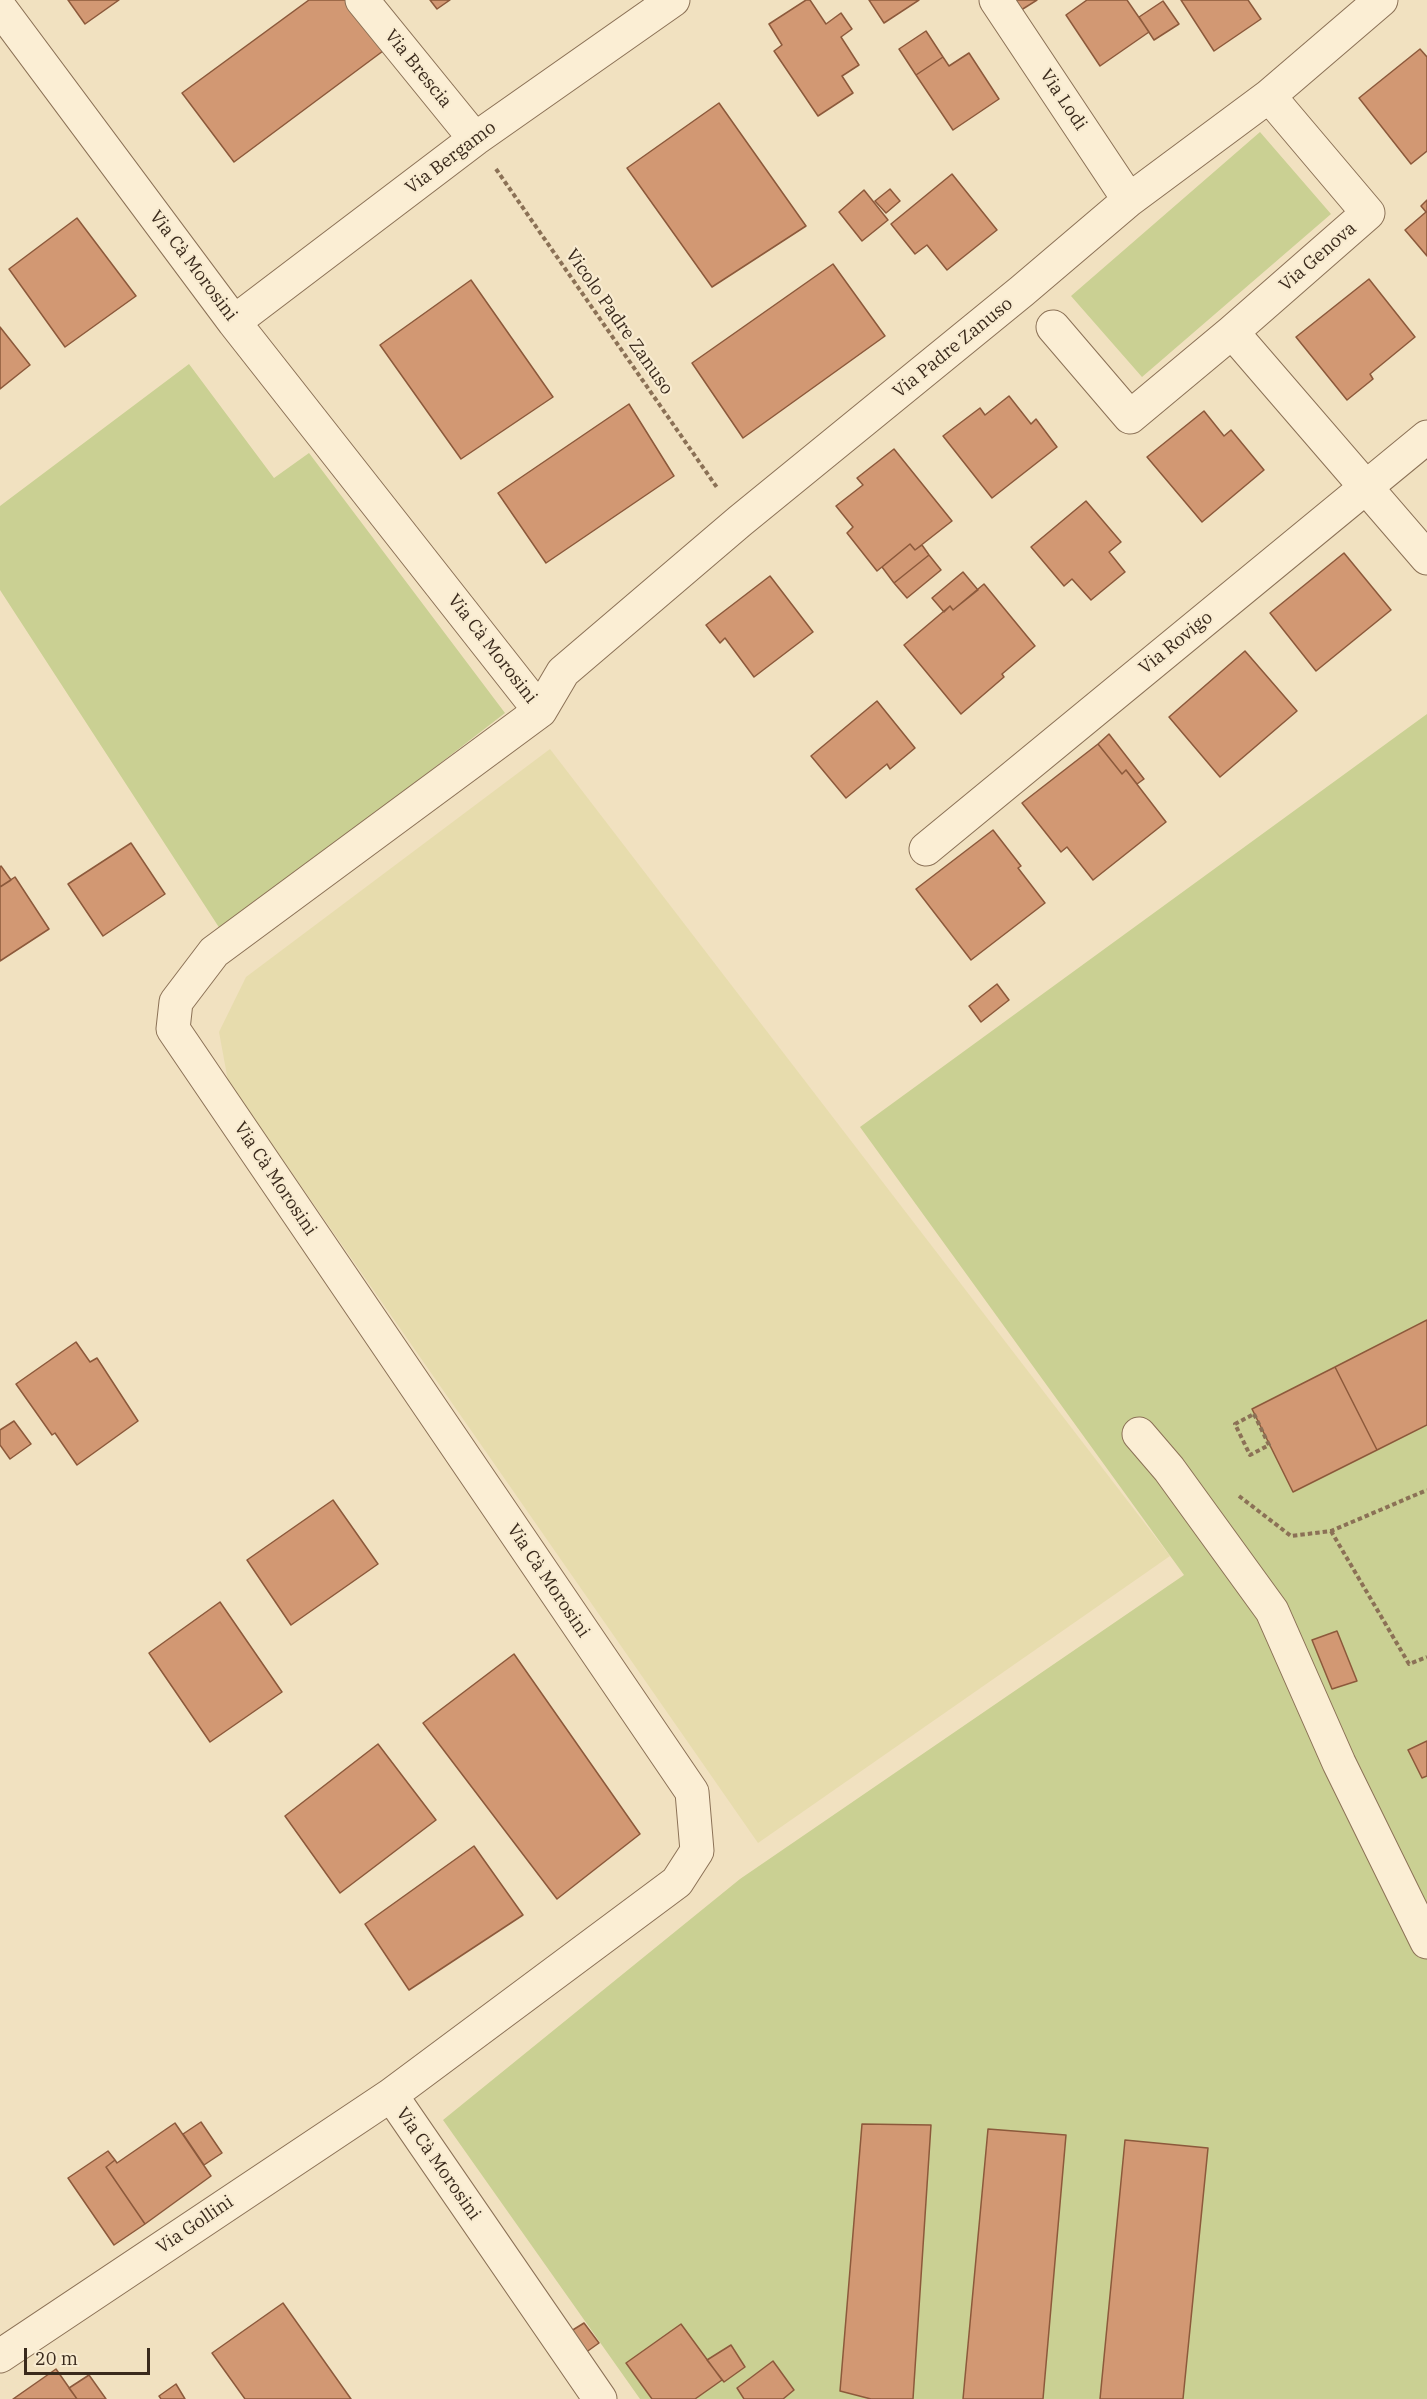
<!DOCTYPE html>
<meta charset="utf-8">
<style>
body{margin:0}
#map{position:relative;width:1427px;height:2399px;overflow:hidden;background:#f1e1c0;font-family:"IBM Plex Serif",serif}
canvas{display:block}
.scale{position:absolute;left:24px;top:2348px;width:126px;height:27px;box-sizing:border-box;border:3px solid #3a2a1c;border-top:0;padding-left:8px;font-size:18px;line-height:21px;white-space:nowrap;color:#3a2a1c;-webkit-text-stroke:4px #f8ebd0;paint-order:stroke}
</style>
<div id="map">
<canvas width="1427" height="2399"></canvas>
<div class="scale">20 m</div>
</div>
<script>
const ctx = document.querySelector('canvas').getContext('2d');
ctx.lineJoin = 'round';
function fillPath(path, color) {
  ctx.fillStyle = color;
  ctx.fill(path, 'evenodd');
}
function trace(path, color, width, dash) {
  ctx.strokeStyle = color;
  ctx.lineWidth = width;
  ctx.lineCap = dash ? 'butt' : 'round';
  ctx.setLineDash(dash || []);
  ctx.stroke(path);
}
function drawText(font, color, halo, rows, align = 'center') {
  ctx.font = font + ' "IBM Plex Serif",serif';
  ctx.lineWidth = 4.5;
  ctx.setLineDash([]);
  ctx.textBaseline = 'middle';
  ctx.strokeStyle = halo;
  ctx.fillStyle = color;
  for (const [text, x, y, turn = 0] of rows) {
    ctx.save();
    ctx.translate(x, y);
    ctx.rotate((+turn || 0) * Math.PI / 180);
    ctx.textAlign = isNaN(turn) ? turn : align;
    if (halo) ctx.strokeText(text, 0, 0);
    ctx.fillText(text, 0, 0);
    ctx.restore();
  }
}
const farmland = new Path2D(`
 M550,749l620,807 -412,287 -530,-762 -9,-49 27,-55z`);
const green = new Path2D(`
 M1260,132l71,82 -189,163 -71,-81z
 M189,364l85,114 35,-25 196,260 -283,219 -222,-342v-84z
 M1427,714v1685h-787l-197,-279 297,-241 444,-304 -324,-448z`);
const building = new Path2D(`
 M68,0h51l-34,24z
 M309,0h37l37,51 -149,111 -52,-69z
 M430,0h20l-13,9z
 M806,0h4l16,24 15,-11 11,16 -11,8 18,28 -17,11 11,17 -35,23 -44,-65 8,-6 -13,-21z
 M869,0h50l-35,23z
 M1011,0h26l-19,12z
 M1127,0l22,32 -49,34 -34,-51 21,-15z
 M1181,0h67l13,19 -47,32z
 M1163,1l16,23 -25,16 -15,-23z
 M926,31l17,26 -27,18 -17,-26z
 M1420,49l7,8v94l-16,13 -52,-66z
 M969,53l30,46 -46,31 -37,-55 27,-18 6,9z
 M719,103l87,123 -94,61 -85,-119z
 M952,174l45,56 -50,40 -20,-25 -12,9 -24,-30z
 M890,189l10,12 -14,12 -11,-12z
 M864,190l24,30 -26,21 -23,-29z
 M1427,200v56l-22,-26 21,-18 -5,-6z
 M77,218l59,78 -71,51 -56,-78z
 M833,264l52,72 -142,102 -51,-75z
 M1369,279l46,58 -45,37 3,5 -26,21 -51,-63z
 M471,280l82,117 -92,62 -81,-114z
 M0,327l30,38 -30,24z
 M1009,396l22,28 5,-5 21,28 -65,51 -49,-62 37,-28 5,7z
 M629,404l45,72 -128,87 -48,-70z
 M1204,411l20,25 7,-6 33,40 -62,52 -55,-65z
 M894,449l58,72 -37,29 -5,-6 -33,27 -30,-38 6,-6 -17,-21 27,-21 -6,-7z
 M1086,501l35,41 -12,10 16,20 -34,28 -19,-21 -8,7 -33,-39z
 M910,544l5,6 7,-5 7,10 -35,28 -12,-16z
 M1344,553l47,57 -75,61 -46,-58z
 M929,555l12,15 -34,28 -13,-15z
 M963,572l15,18 -25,20 -3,-4 -6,6 -12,-14z
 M770,576l43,56 -59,45 -29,-39 -5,5 -14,-18z
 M984,584l51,62 -33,28 2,3 -43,37 -57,-69 46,-39 3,4z
 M1245,651l52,60 -77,66 -51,-60z
 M877,701l38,47 -25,21 -3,-5 -41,34 -35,-42z
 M1109,734l35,45 -7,5 -11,-14 -4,4 -24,-30z
 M1098,744l24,30 4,-4 40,52 -73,58 -26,-33 -6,5 -39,-49z
 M993,830l28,36 -3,2 27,35 -74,57 -55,-71z
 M131,843l34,51 -62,42 -35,-52z
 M1,866l10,14 -11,7v-20z
 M15,877l34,52 -49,32v-74z
 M997,984l12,16 -28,22 -12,-16z
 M1427,1320v105l-50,25 -42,-83z
 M76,1342l14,20 7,-4 41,63 -61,44 -22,-32 -3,2 -36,-51z
 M1335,1367l42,83 -84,42 -41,-83z
 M14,1421l17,23 -21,15 -10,-14v-15z
 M333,1500l45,64 -87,61 -44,-65z
 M220,1602l62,90 -72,50 -61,-89z
 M1337,1631l20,50 -25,8 -20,-49z
 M514,1654l126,180 -83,65 -134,-176z
 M1427,1741v35l-5,2 -14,-28z
 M378,1744l58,76 -96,73 -55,-77z
 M474,1846l49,69 -114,75 -44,-66z
 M201,2122l21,31 -18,12 -21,-31z
 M175,2123l36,53 -66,48 -39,-57 9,-7 2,3z
 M862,2124l69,1 -18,274h-42l-31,-8z
 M988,2129l78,6 -23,264h-80z
 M1125,2140l83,8 -25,251h-83z
 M108,2151l7,9 -9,7 39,57 -31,21 -46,-67z
 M283,2303l68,96h-106l-33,-46z
 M584,2323l15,20 -28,20 -16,-22z
 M681,2324l41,56 -27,19h-43l-26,-36z
 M731,2345l14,22 -21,15 -17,-22z
 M773,2361l21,29 -11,9h-39l-7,-11z
 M56,2369l21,30h-64z
 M89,2375l17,24h-29l-8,-11z
 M176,2384l9,15h-24l-2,-3z`);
const path = new Path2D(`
 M496,169l222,320
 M1254,1414l15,31 -19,10 -15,-31z
 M1239,1496l52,40 40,-5 96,-41
 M1331,1531l78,133 18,-7`);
const minor = new Path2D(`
 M362,0l113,139
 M996,0l133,200
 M0,8l234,314 306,389 -326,241 -38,50 -3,27 519,763 5,59 -20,31 -286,213 -391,261
 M234,322l241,-183 198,-139
 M1053,327l77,90 102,-85 195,226
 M1232,332l136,-119 -99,-117
 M540,711l23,-39 177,-151 282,-230 107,-91 140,-104 112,-96
 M926,849l501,-412
 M1139,1434l30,35 103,142 67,152 88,179
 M391,2095l209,304`);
const streetNames = [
 ["Via Brescia",418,69,51],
 ["Via Lodi",1063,100,56],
 ["Via Bergamo",451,158,-37],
 ["Via Genova",1318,257,-41],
 ["Via Cà Morosini",193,266,53],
 ["Vicolo Padre Zanuso",619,322,55],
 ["Via Padre Zanuso",953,348,-39],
 ["Via Rovigo",1176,643,-39],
 ["Via Cà Morosini",492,649,52],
 ["Via Cà Morosini",275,1179,56],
 ["Via Cà Morosini",548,1581,56],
 ["Via Cà Morosini",438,2164,55],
 ["Via Gollini",195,2225,-34]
];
fillPath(farmland, '#e7dcad');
fillPath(green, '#cad093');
fillPath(building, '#d29873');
trace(building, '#8c593b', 1.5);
trace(minor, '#8b7156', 35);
trace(path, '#8b7156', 4, [4.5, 3]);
trace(minor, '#fbeed4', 33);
drawText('18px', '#3a2a1c', '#f8ebd0', streetNames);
</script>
